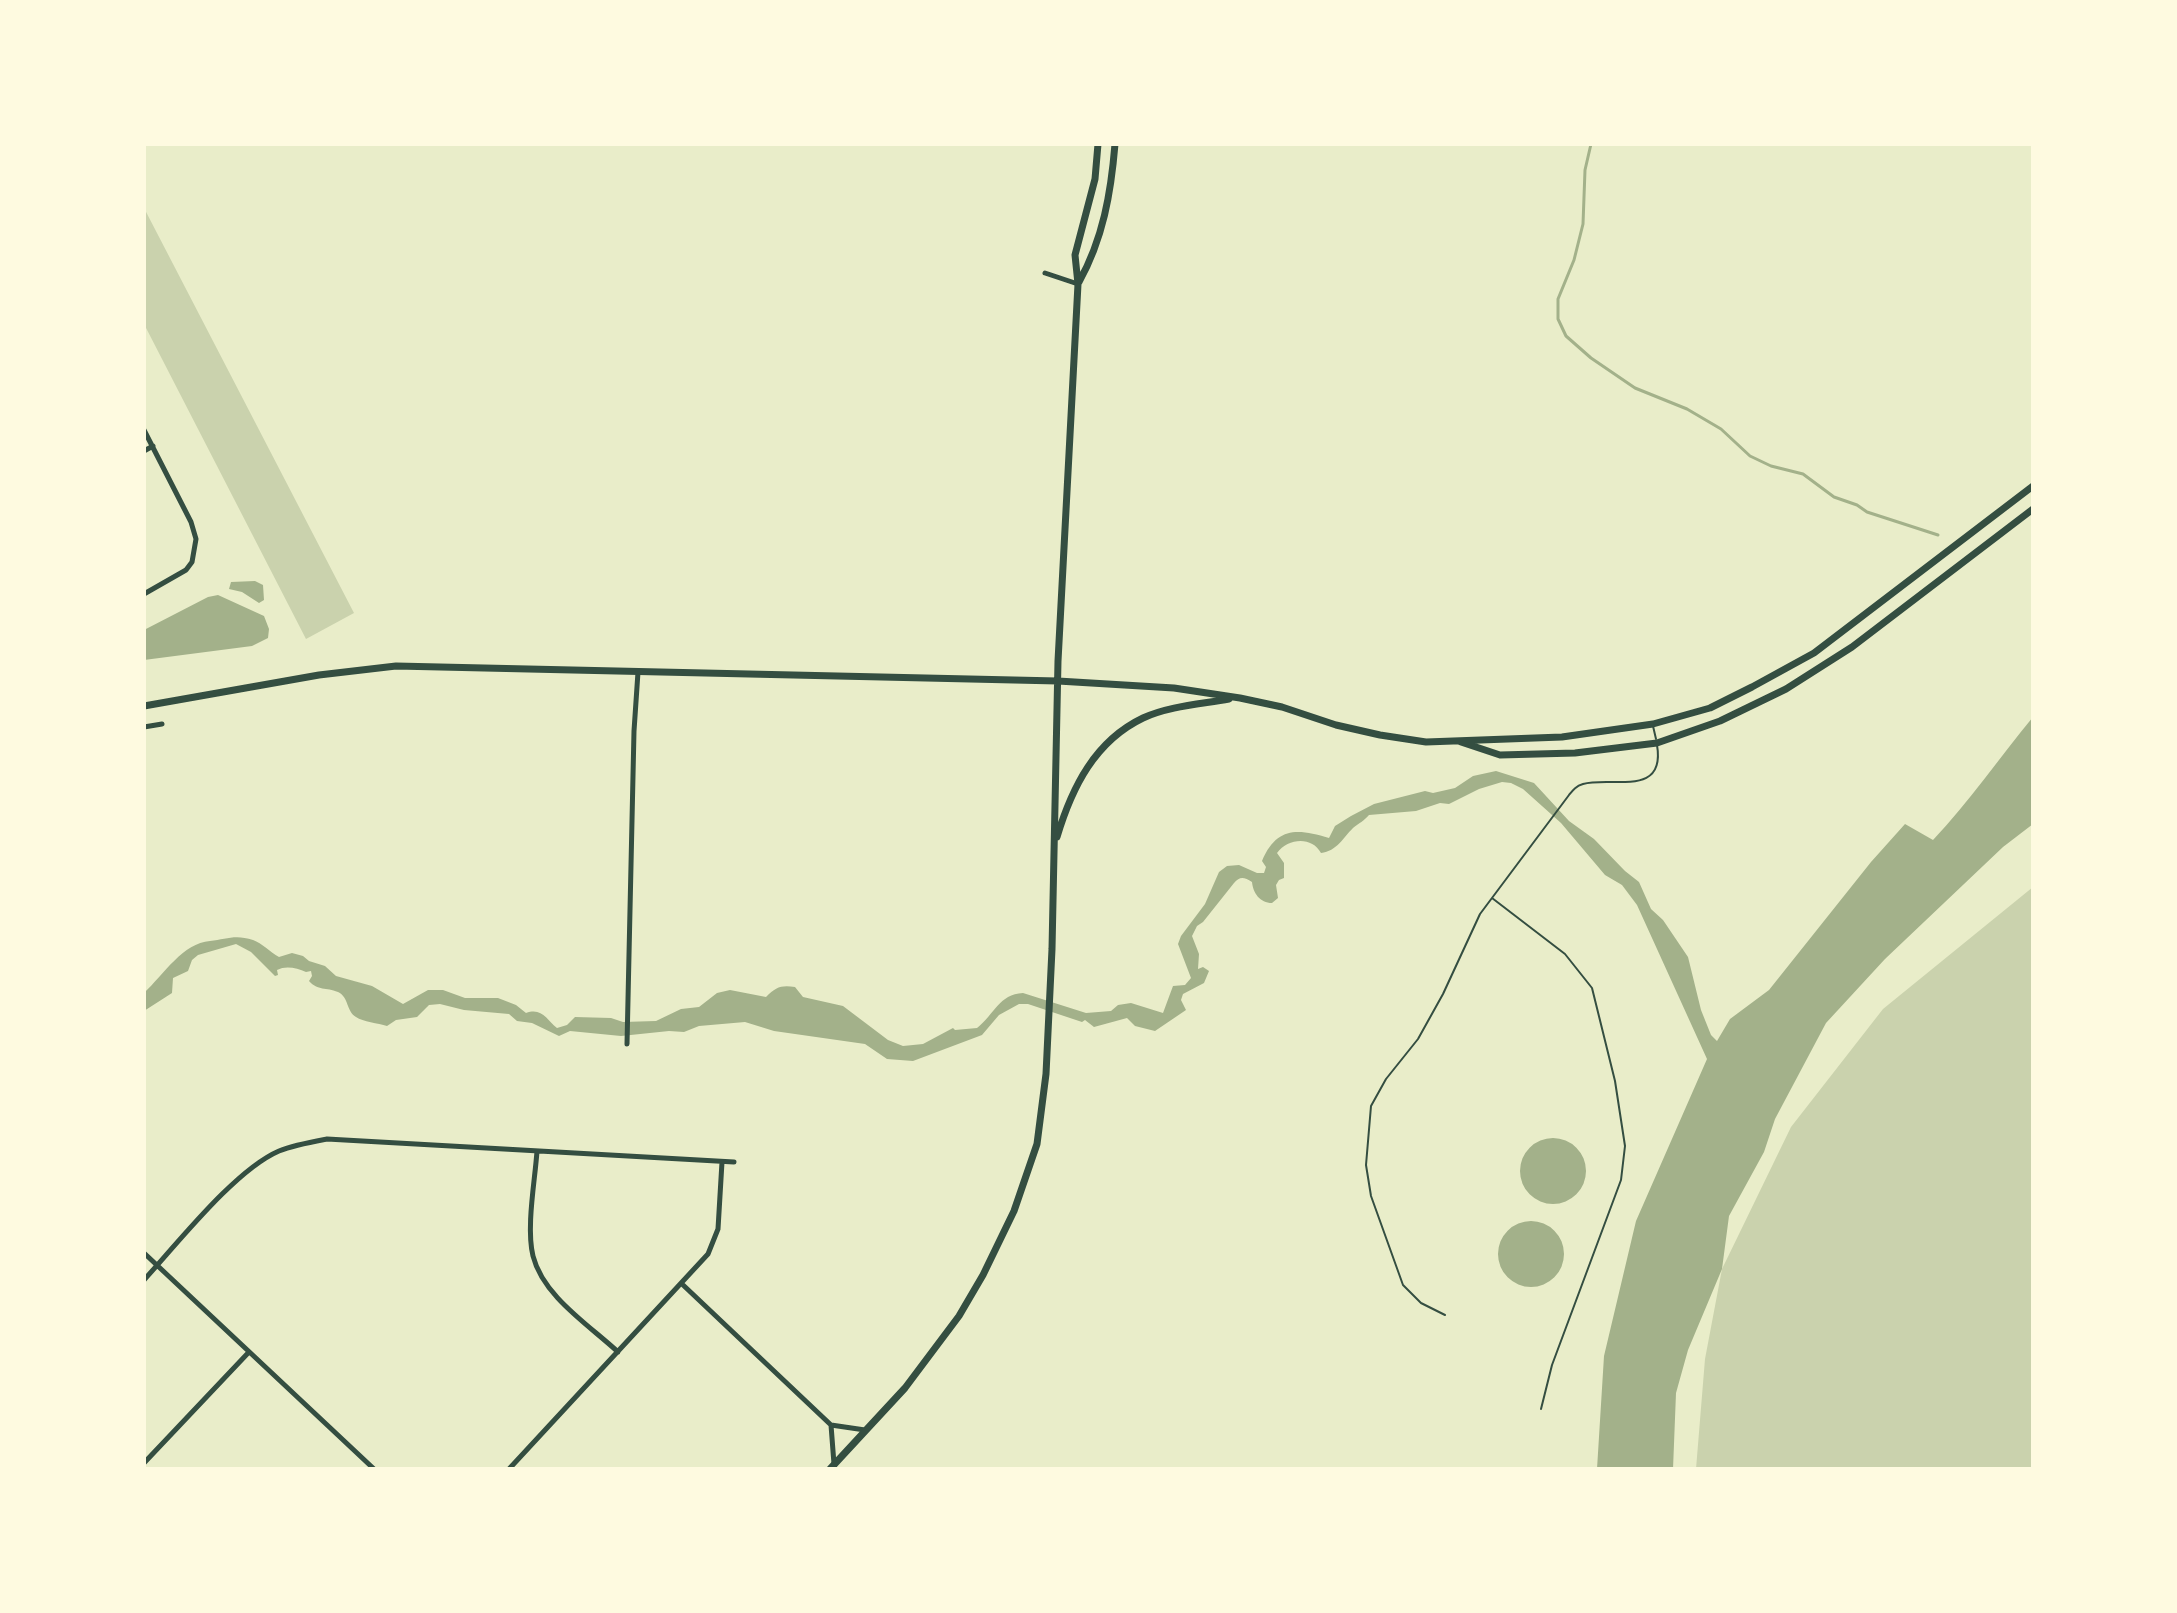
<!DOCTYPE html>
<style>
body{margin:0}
#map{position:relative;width:2177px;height:1613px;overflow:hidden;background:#e9edc9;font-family:Lato,sans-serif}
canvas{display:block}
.frame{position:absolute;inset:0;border:146px solid #fefae0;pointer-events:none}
</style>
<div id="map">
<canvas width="2177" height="1613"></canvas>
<div class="frame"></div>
</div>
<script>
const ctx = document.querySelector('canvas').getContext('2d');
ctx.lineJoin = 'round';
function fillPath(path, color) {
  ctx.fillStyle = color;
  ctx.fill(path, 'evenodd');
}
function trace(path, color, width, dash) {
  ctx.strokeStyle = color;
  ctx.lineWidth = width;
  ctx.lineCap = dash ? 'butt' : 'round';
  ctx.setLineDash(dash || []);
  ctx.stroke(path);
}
const green = new Path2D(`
 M144,208l210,405 -48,26 -162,-315z
 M2033,887v582h-337l9,-110 17,-90 69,-142 92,-118z`);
const water = new Path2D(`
 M255,581l8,4 1,15 -5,3 -17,-11 -13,-3 2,-7z
 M218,595l46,21 5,13 -1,9 -16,8 -108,14v-30l64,-33z
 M2033,717v107l-30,23 -118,112 -59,64 -51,96 -11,33 -35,64 -7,53 -34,81 -12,43 -3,76h-76l7,-113 32,-135 71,-162 -70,-154 -15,-20 -17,-10 -44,-52 -38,-34 -12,-6 -9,-1 -23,7 -30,15 -9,-1 -24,8 -47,4c-5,6 -10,8 -16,13 -10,10 -16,23 -32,25 -9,-17 -33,-15 -44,0l7,10v15l-5,2 -3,5 2,13 -6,5c-12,0 -19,-10 -20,-21 -8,-5 -12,-6 -18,1l-31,39 -6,4 -5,10 7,18 -1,15 5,-2 6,4 -5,12 -21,11 -2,6 5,10 -31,21 -20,-5 -8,-8 -33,9 -9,-7 -3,2 -54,-18h-9l-20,11 -17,20 -69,26 -26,-2 -22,-15 -91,-13 -29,-9 -46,4 -15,6 -15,-1 -48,5 -51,-5 -11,5 -27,-13 -15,-2 -8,-7 -45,-4 -24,-6 -11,1 -12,12 -21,3 -9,6c-9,-3 -24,-4 -31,-9 -10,-6 -7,-20 -18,-25 -12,-5 -20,-1 -29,-11l3,-5 -1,-5 -5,1c-9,-4 -20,-7 -29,-2l1,5 -3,1 -24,-24 -15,-8 -38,11 -6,5 -4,11 -15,7 -1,15 -28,18v-18c20,-19 39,-50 66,-52 16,-2 26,-7 43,-1 9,3 17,12 26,17l13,-4 11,3 6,5 16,5 11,10 36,10 31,18 25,-14h15l22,8h33l18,7 10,8c16,-6 21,7 31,15l10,-3 8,-8 36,1 12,4 33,-1 25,-12 18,-2 18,-14 13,-3 36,7c10,-10 15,-12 29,-10l8,10 40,9 45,34 15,6 20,-2 30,-16 2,2 22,-2c17,-13 22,-34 46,-35l63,20 25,-2 7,-6 13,-2 32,10 10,-27 12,-1 6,-7 -13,-34 3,-8 24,-32 14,-32 8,-6 12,-1 18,8h7l2,-6 -4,-6c15,-35 36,-32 67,-23l6,-12 16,-10 23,-12 51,-13 8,2 22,-5 18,-12 23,-5 38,12 35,38 25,18 31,32 14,11 12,27 12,11 25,37 13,53 10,25 6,6 13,-22 39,-29 102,-128 34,-38 28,16c36,-38 66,-82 100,-123z
 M1520 1171a33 33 0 1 1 66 0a33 33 0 1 1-66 0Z
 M1498 1254a33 33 0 1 1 66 0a33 33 0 1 1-66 0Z`);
const stream = new Path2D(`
 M1591,144l-6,26 -2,54 -9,36 -16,39v20l8,17 25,22 44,30 52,21 34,20 29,27 21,10 32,8 31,23 23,8 10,7 71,23`);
const service = new Path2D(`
 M1653,726l3,13
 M1492,898l73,56 27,34 23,93 10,65 -4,34 -69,185 -11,44
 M1445,1315l-24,-12 -18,-18 -32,-89 -5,-31 5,-59 15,-27 32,-40 25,-45 37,-80 89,-119c4,-5 7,-9 14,-11 28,-8 83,14 74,-39`);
const minor = new Path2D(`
 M1045,273l33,11
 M144,430l47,92 5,17 -4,23 -6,8 -42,24
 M144,451l9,-5
 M144,727l18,-3
 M627,1044l7,-313 4,-59
 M537,1151c-2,30 -11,76 -4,105 10,40 56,69 85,96
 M144,1253l230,216
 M144,1280c34,-37 91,-110 135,-129 15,-6 32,-9 48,-12l407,23
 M682,1284l149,141 34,5
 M831,1425l3,39
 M144,1463l105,-111
 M509,1469l199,-215 10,-25 4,-67`);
const secondary = new Path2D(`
 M1079,282c24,-43 32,-89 36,-138
 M144,706l175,-31 77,-9 662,15 116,7 66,10 42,9 54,18 44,10 46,7 136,-5 91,-13 57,-16 42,-21 62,-34 219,-167
 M1461,742l39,13 75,-2 82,-10 63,-22 66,-32 66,-42 181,-138
 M1057,837c15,-50 38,-96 86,-119 26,-12 59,-14 86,-19
 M830,1469l75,-81 54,-72 24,-41 31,-64 23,-67 9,-70 6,-125 6,-288 20,-377 -3,-29 20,-76 3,-35`);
fillPath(green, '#cad2ad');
fillPath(water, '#a3b18a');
trace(stream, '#a3b18a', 3);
trace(service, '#344e41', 2);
trace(minor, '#344e41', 5);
trace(secondary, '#344e41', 7);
</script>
